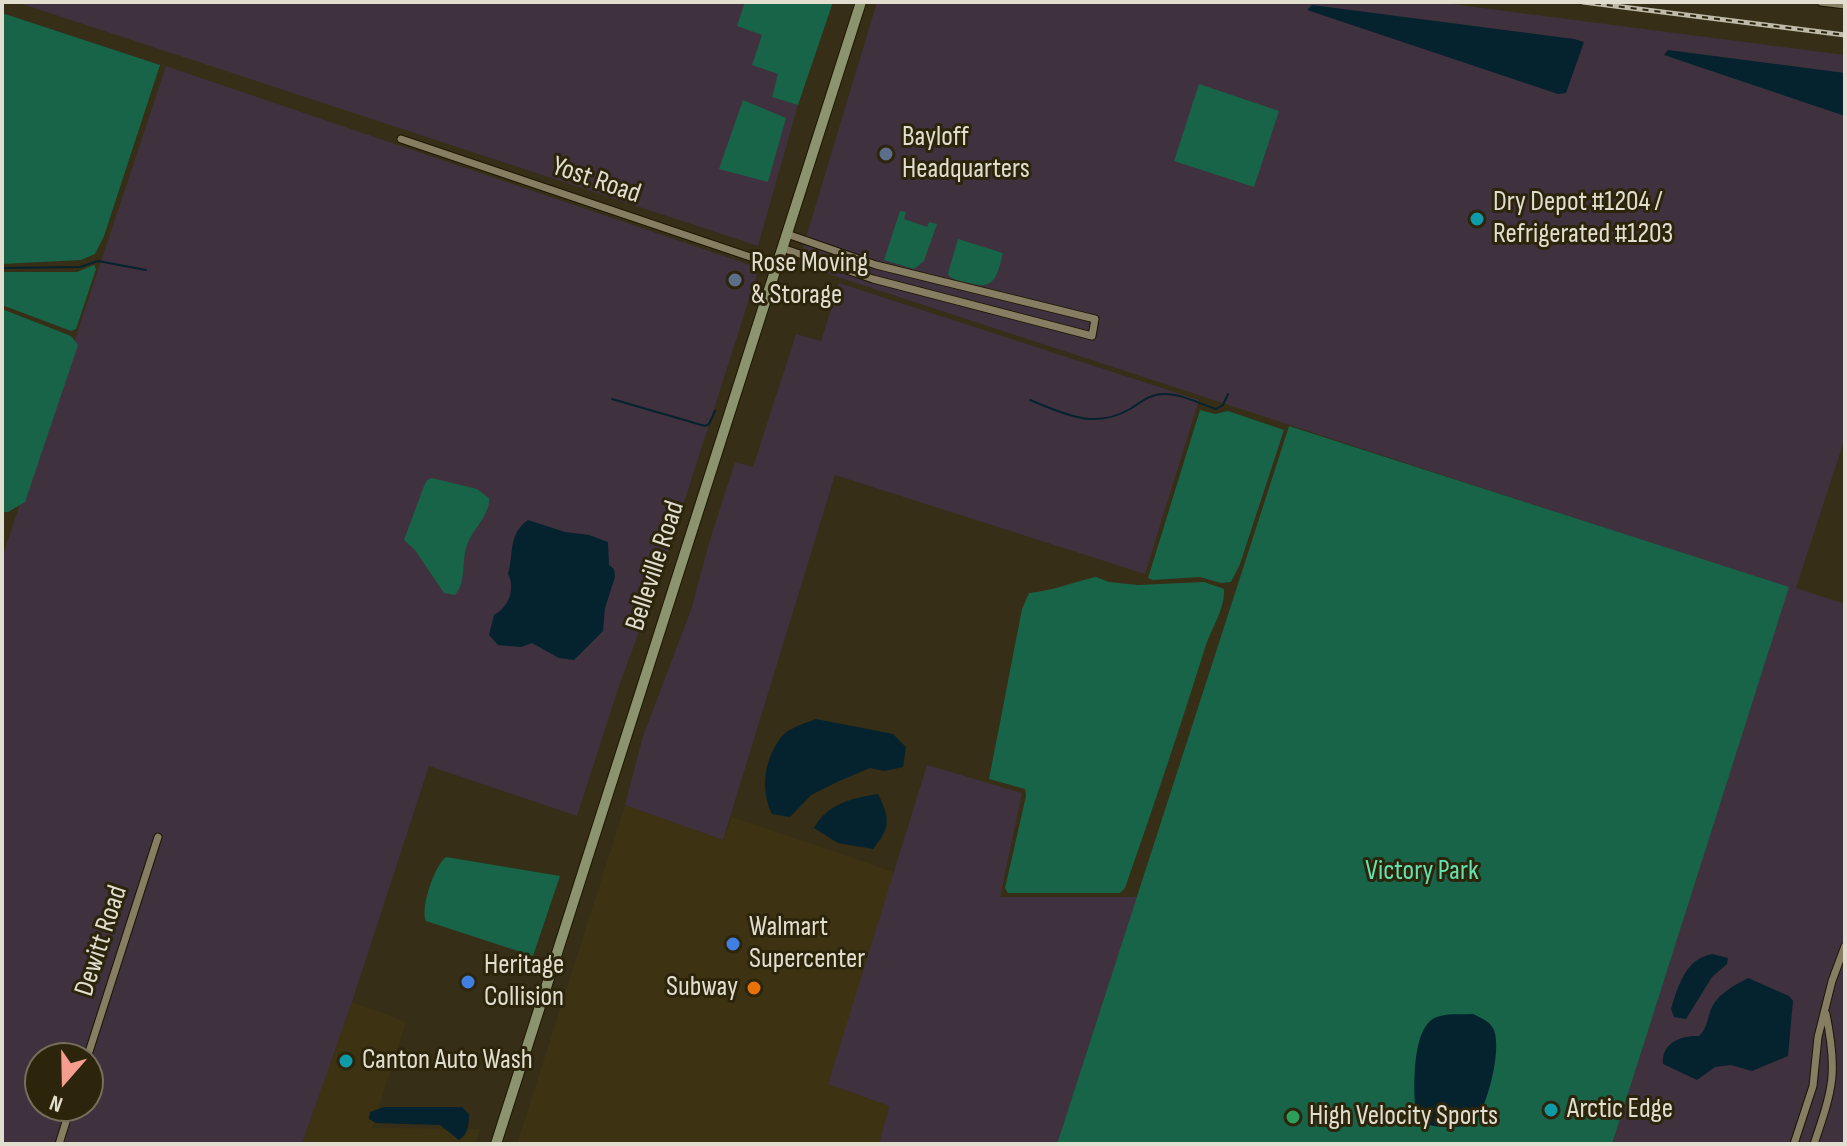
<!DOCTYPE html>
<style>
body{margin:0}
#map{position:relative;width:1847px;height:1146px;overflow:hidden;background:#362e16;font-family:"Sofia Sans Condensed",sans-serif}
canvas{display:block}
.frame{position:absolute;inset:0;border:4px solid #e2decf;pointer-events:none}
.north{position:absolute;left:24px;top:1042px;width:80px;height:80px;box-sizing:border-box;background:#2c250c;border:2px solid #756f5a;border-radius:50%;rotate:200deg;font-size:22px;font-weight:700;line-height:32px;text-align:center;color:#e2decf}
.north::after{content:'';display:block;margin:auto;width:28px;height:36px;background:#f59d8f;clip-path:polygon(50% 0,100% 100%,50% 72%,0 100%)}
</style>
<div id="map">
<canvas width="1847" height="1146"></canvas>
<div class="frame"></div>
<div class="north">N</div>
</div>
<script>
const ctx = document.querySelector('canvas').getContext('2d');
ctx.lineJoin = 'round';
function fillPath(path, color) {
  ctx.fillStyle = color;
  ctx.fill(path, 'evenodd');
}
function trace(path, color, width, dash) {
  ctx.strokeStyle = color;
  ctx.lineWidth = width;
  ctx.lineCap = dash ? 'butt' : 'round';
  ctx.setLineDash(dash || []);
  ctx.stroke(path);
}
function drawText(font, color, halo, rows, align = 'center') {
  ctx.font = font + ' "Sofia Sans Condensed",sans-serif';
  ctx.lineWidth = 6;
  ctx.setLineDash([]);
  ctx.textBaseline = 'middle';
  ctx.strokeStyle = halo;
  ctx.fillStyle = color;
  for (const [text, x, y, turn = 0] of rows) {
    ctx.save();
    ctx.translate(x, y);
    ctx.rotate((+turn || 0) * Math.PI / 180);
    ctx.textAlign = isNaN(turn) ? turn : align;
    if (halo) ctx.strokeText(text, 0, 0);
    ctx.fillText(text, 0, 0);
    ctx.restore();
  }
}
const built = new Path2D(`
 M625,805l98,35 9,-23 162,55 -65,212 60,22 -10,38h-362z
 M352,1002l54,20 -34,106 108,1 -5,15h-173z`);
const industrial = new Path2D(`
 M16,2h729l-7,24 24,8 17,40 -7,22 26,9 -40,141z
 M877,2h559l409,53v383l-49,150 49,16v540h-233l176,-556 -990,-324z
 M166,66l593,202 -92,288 -48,130 -42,130 -148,-50 -77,236 -50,142h-300v-586zM40,1058h48v48h-48z
 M839,283l360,117 -54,174 -310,-99 -112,365 -98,-35 18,-69 48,-126 18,-67 26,-81 18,5 43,-133 25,7z
 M927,765l95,28 -22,104h137l-80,247h-178l10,-38 -61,-22z`);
const green = new Path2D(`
 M745,2h88l-35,103 -26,-8 6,-23 -26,-9 10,-30 -25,-9z
 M2,13l158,52 -56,171 -9,18 -14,6 -79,4z
 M1199,84l80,27 -25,76 -80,-26z
 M743,100l43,18 -18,64 -49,-13z
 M900,211l6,1 -2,7 23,8 2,-5 8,2 -13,37 -10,8 -30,-9z
 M958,239l45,14c-5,19 -7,37 -30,31 -9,-2 -17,-3 -24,-8l-1,-3z
 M94,265l2,4 -20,60 -5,2 -69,-26v-33h75z
 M2,309l69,27 7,9 -53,157 -17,10h-6z
 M1200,410l15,4 13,-3 56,19 -44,134 -9,18 -10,1 -21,-6 -47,3 -5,-2z
 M1289,426l500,161 -177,557h-555z
 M432,478l45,11 12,9c1,18 -16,30 -22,47 -6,17 0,36 -12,50l-11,-2 -29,-43 -11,-10 20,-54 3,-6z
 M1096,577l13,5 29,3 66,-3 20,7c1,20 -13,40 -19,59 -25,80 -52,160 -80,240l-5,5h-112l-3,-5 21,-92 -1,-7 -36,-10 33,-170 7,-16c23,-2 44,-11 67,-16z
 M446,857l114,19 -27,80 -107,-35c-6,-12 8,-55 20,-64z`);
const water = new Path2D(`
 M1312,5l262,34 10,3 -18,51 -8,1 -251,-84z
 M1668,50l177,23v43l-181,-61z
 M528,520l37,12 24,3 19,7 1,23 5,4 1,8 -10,31 -2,23 -29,29 -15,-2 -27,-15 -11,4 -23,-2 -9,-10 5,-20c14,-7 22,-26 14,-41 6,-21 0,-40 20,-54z
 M816,719l77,15 13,13 -3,20 -19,4 -14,-3 -31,13 -28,14 -21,22 -18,-3c-12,-25 -8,-55 10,-78 7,-8 24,-13 34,-17z
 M878,794c12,25 13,33 -5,55l-35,-6 -24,-15c13,-24 38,-30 64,-34z
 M1712,954l16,4 -1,6 -15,13 -26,42 -12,-2 -3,-8c7,-22 14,-50 41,-55z
 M1748,978l41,18 4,5 -5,55 -36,15 -21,-6 -16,2 -18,13 -34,-16c-2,-21 18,-29 36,-28 9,-8 8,-19 13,-29 7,-14 23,-22 36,-29z
 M1473,1014c8,4 17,7 21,16 8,21 -7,78 -21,95 -20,3 -37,4 -56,-4 -4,-23 -6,-83 13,-100 10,-9 30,-6 43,-7z
 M384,1107h78l7,7c0,10 -1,21 -10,26l-19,-15 -64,-2 -7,-4 1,-7z`);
const stream = new Path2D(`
 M2,268l78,-1 18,-6 48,9
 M612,399l93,27 4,-2 6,-13
 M1030,400c35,14 64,30 100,9 10,-6 20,-15 33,-15 17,-1 37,10 53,15l7,-4 5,-11`);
const street = new Path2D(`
 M1821,2l24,3
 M401,139l376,127
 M782,248l91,31 219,57 3,-17 -219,-54 -89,-31
 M87,1058l71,-221
 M59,1144l12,-38
 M1794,1144l19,-58 5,-49 14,-56 13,-35
 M1814,1144c19,-56 24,-71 12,-130`);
const secondary = new Path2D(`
 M496,1144l365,-1142`);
const rail = new Path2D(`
 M1583,2l262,33`);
const markers = [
 [886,154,8,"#5c6f8a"],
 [1477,219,8,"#0f9aa8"],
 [735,280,8,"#5c6f8a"],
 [733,944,8,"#3f7fe0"],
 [468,982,8,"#3f7fe0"],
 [754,988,8,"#e8710a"],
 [346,1061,8,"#0f9aa8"],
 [1551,1110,8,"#0f9aa8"],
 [1293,1117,8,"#2e9e5b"]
];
const poiNames = [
 ["Bayloff",902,138],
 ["Headquarters",902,170],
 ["Dry Depot #1204 /",1493,203],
 ["Refrigerated #1203",1493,235],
 ["Rose Moving",751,264],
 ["& Storage",751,296],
 ["Walmart",749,928],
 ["Supercenter",749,960],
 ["Heritage",484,966],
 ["Collision",484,998],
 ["Subway",738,988,"right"],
 ["Canton Auto Wash",362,1061],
 ["Arctic Edge",1567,1110],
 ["High Velocity Sports",1309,1117]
];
const streetNames = [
 ["Yost Road",596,181,19],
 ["Belleville Road",656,566,-72],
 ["Dewitt Road",102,941,-72]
];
const parkNames = [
 ["Victory Park",1422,872]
];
fillPath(built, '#3d3313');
fillPath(industrial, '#40313e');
fillPath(green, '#176449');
fillPath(water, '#05222f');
trace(stream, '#05222f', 2);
trace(street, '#1e1601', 9);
trace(secondary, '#1e1601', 12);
trace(street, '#867d63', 7);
trace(secondary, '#8c946f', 10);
trace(rail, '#bfbaa9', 5);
trace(rail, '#2c250c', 2, [6]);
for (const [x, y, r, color] of markers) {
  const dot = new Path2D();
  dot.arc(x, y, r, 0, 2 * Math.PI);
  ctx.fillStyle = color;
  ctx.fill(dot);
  trace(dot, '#2c250c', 3);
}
drawText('28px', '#e2decf', '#2c250c', poiNames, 'left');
drawText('28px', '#e2decf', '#2c250c', streetNames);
drawText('28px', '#63e2af', '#2c250c', parkNames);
</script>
